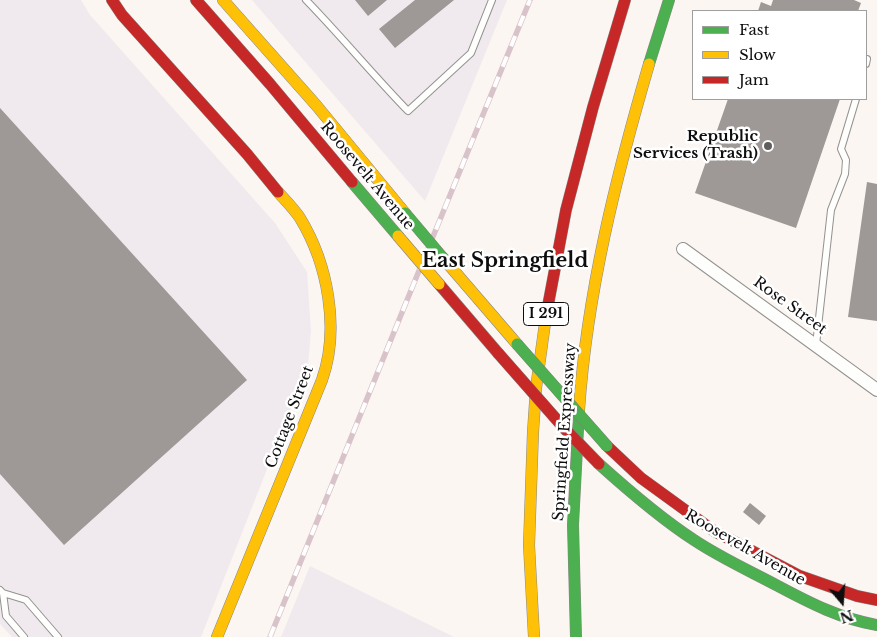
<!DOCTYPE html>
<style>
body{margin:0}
#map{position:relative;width:877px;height:637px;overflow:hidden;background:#fbf6f1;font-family:"Libre Baskerville",serif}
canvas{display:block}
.legend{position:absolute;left:692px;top:10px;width:175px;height:90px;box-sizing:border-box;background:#fff;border:1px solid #9e9e9e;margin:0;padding:6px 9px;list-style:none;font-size:15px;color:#0d0d0d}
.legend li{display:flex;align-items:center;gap:10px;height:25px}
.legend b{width:25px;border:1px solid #9e9e9e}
.north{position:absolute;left:817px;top:577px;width:50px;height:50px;-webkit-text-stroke:4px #fff;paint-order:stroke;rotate:162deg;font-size:14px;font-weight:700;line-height:20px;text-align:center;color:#0d0d0d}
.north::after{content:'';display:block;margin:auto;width:18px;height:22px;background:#0d0d0d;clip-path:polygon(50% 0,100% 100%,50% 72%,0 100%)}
</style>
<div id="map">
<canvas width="877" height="637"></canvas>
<ul class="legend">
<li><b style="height:6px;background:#4caf50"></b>Fast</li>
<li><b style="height:6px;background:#ffc107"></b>Slow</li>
<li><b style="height:6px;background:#c62828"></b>Jam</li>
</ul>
<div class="north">N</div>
</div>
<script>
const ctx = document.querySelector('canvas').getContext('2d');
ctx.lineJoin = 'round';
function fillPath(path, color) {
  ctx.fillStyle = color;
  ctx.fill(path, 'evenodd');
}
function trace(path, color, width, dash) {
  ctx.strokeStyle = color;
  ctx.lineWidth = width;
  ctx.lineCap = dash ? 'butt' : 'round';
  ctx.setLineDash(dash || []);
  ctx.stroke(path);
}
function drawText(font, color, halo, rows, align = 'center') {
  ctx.font = font + ' "Libre Baskerville",serif';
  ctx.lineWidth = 5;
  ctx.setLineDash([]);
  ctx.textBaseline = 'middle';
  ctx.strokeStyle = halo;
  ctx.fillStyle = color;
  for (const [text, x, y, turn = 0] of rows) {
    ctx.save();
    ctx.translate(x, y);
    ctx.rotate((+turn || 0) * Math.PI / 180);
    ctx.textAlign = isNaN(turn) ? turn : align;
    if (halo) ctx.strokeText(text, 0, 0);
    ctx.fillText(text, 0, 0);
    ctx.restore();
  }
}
const industrial = new Path2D(`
 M0,0h81l9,15 185,208 32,49 4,59 -3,34 -107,272h-189l-12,-13z
 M252,0h255l-82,201z
 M310,566l144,71h-173z`);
const building = new Path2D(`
 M355,0h32l-19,16z
 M415,0h39l-59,48 -16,-19z
 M773,0h81l7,3 -3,8h-100l3,-9 10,4z
 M728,99h112l-44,129 -101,-35z
 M0,108l247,272 -183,165 -64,-71z
 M867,182l10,2v137l-29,-4z
 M750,503l16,13 -7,9 -16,-13z`);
const lane = new Path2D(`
 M306,0c35,36 67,75 102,111l63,-58 21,-53
 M866,64l1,-5
 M816,345l15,-135 14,-36 1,-14 -5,-11 15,-50
 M0,590l3,3 23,7 32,37
 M3,593l3,23 18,21`);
const street = new Path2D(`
 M683,249l194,141`);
const fast = new Path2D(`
 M649,64l20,-64
 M352,182l46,54
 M599,464c30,27 61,54 95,76 27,18 56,31 84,46 32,17 63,33 99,39
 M576,637l-3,-112 6,-115`);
const slow = new Path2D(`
 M223,0l93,105 89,108
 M443,258l74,86
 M579,410c8,-118 37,-233 70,-346
 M217,637l105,-257c18,-51 6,-116 -22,-162 -6,-9 -14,-17 -22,-26
 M534,637l-5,-92 4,-113 3,-44 10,-72`);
const jam = new Path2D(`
 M112,0l10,15 125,139 31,38
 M196,0l74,84 82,98
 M439,284l59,69
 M546,316l20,-106 27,-103 32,-107
 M607,446l34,32 73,53 86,45 57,20 20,4`);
const rail = new Path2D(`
 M270,637l144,-354 116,-283`);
const fastBridge = new Path2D(`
 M405,213l38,45
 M517,344l90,102`);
const slowBridge = new Path2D(`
 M398,236l41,48`);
const jamBridge = new Path2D(`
 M498,353l66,75 35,36`);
const markers = [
 [768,146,5,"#605f5d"]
];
const shields = [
 [546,314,45]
];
const shieldNames = [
 ["I 291",546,314]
];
const poiNames = [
 ["Republic",758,137],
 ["Services (Trash)",758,154]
];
const streetNames = [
 ["Roosevelt Avenue",367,176,50],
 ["Rose Street",790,306,36],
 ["Cottage Street",290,417,-69],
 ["Springfield Expressway",565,432,-86],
 ["Roosevelt Avenue",745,548,30]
];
const districtNames = [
 ["East Springfield",505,261]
];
fillPath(industrial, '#f0eaee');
fillPath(building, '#9e9997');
trace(lane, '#949290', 8);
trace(street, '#949290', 14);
trace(fast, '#8b8986', 12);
trace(slow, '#8b8986', 12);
trace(jam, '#8b8986', 12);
trace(lane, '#fefefd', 6);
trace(street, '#fefefd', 12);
trace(fast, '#4caf50', 11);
trace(slow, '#ffc107', 11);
trace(jam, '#c62828', 11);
trace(rail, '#d9c3ca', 5.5);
trace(rail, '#fff', 4, [11]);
trace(fastBridge, '#817f7d', 12, []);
trace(slowBridge, '#817f7d', 12, []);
trace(jamBridge, '#817f7d', 12, []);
trace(fastBridge, '#4caf50', 11);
trace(slowBridge, '#ffc107', 11);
trace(jamBridge, '#c62828', 11);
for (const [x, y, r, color] of markers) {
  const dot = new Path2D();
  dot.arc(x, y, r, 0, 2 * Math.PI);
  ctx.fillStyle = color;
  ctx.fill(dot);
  trace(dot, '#fff', 2);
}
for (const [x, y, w] of shields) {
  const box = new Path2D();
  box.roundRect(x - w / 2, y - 11.5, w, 23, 4);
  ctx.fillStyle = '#fff';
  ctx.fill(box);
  trace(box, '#0d0d0d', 1);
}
drawText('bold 14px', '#0d0d0d', null, shieldNames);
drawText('bold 15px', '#0d0d0d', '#fff', poiNames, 'right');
drawText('15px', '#0d0d0d', '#fff', streetNames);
drawText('bold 20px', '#0d0d0d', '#fff', districtNames);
</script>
